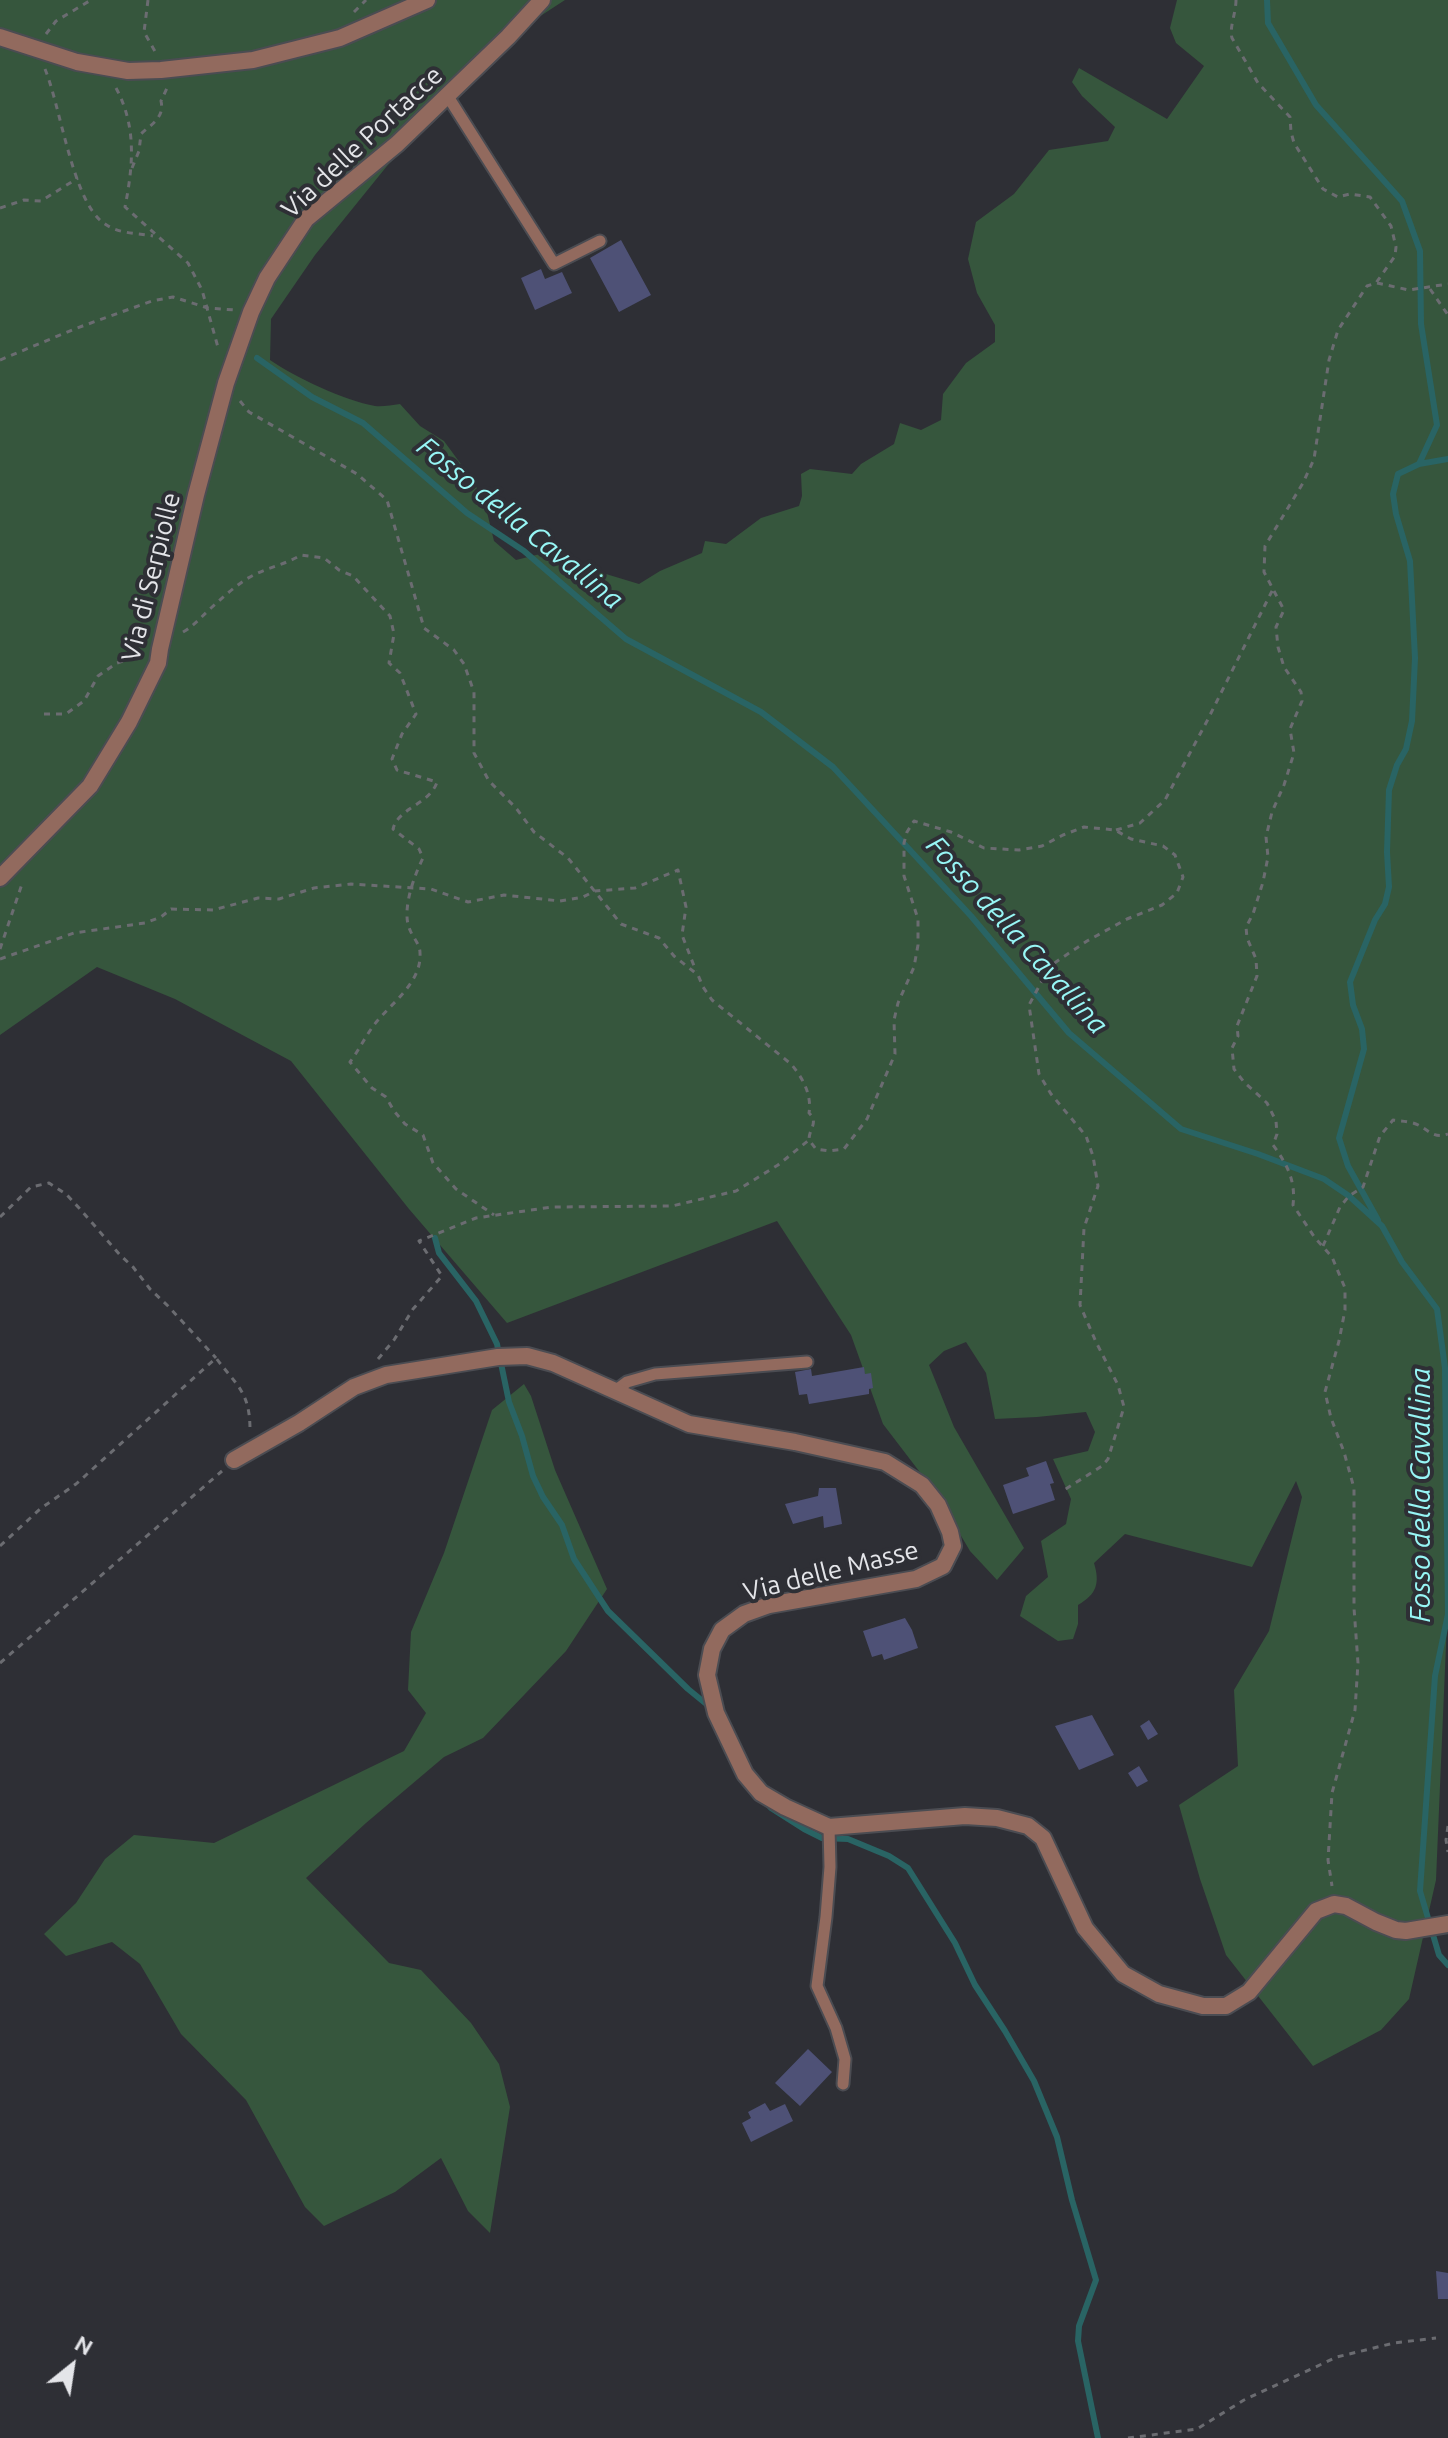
<!DOCTYPE html>
<style>
body{margin:0}
#map{position:relative;width:1448px;height:2438px;overflow:hidden;background:#2e2f35;font-family:Ubuntu,sans-serif}
canvas{display:block}
.north{position:absolute;left:32px;top:2326px;width:80px;height:80px;-webkit-text-stroke:6px #2e2f35;paint-order:stroke;rotate:30deg;font-size:22px;font-weight:700;line-height:32px;text-align:center;color:#e4e5e9}
.north::after{content:'';display:block;margin:auto;width:28px;height:36px;background:#e4e5e9;clip-path:polygon(50% 0,100% 100%,50% 72%,0 100%)}
</style>
<div id="map">
<canvas width="1448" height="2438"></canvas>
<div class="north">N</div>
</div>
<script>
const ctx = document.querySelector('canvas').getContext('2d');
ctx.lineJoin = 'round';
function fillPath(path, color) {
  ctx.fillStyle = color;
  ctx.fill(path, 'evenodd');
}
function trace(path, color, width, dash) {
  ctx.strokeStyle = color;
  ctx.lineWidth = width;
  ctx.lineCap = dash ? 'butt' : 'round';
  ctx.setLineDash(dash || []);
  ctx.stroke(path);
}
function drawText(font, color, halo, rows, align = 'center') {
  ctx.font = font + ' Ubuntu,sans-serif';
  ctx.lineWidth = 8;
  ctx.setLineDash([]);
  ctx.textBaseline = 'middle';
  ctx.strokeStyle = halo;
  ctx.fillStyle = color;
  for (const [text, x, y, turn = 0] of rows) {
    ctx.save();
    ctx.translate(x, y);
    ctx.rotate((+turn || 0) * Math.PI / 180);
    ctx.textAlign = isNaN(turn) ? turn : align;
    if (halo) ctx.strokeText(text, 0, 0);
    ctx.fillText(text, 0, 0);
    ctx.restore();
  }
}
const green = new Path2D(`
 M0,0h565l-57,37 -121,129 -72,89 -44,64 -1,41c25,17 75,41 105,46 7,1 17,-1 25,-2l20,22 24,15 30,41 12,26 8,33 22,19 24,-6 99,30 21,-13 42,-18 3,-12 21,3 35,-26 38,-12 3,-10 -1,-22 9,-5 42,5 9,-10 33,-20 6,-21 21,7 20,-10 2,-26 23,-31 29,-21v-17l-18,-32 -9,-34 8,-37 38,-28 35,-44 59,-9 7,-14 -33,-31 -10,-14 7,-14 88,51 37,-53 -28,-23 -6,-15 7,-28h271v1598l-12,282 -27,119 -28,31 -68,36 -87,-111 -26,-76 -21,-74 59,-39 -4,-76 35,-59 33,-134 -6,-16 -44,86 -127,-33 -31,29c6,20 3,31 -16,42v19l-5,15 -15,2 -38,-25 6,-20 22,-19 -7,-36 25,-17 5,-25 -18,-40 35,-8 7,-19 -9,-20 -49,5 -42,2 -9,-46 -20,-31 -22,9 -15,14 25,62 70,121 -27,32 -27,-29 -35,-59 -52,-68 -32,-89 -74,-114 -270,102 -98,-114 -118,-148 -116,-62 -78,-32 -97,68z
 M524,1384l7,12 24,74 52,119 -41,62 -83,87 -39,19 -78,66 -60,55 83,85 32,7 50,53 28,41 11,43 -20,126 -22,-22 -27,-53 -46,34 -71,34 -19,-19 -59,-107 -65,-66 -41,-70 -28,-22 -46,14 -22,-22 32,-31 29,-44 29,-24 80,8 190,-92 22,-38 -18,-23 3,-58 33,-79 48,-143z`);
const stream = new Path2D(`
 M1267,0l1,23 48,82 86,96 18,50 1,73 16,101 -18,39
 M257,358l55,39 51,26 104,90 57,38 102,88 135,73 72,55 138,149 98,117 112,96 77,25 66,25 25,17 33,30 20,36 35,47 8,59 3,246 -13,62 -15,215 19,64 9,10
 M1378,1220l-30,-54 -9,-28 25,-89 -2,-20 -9,-24 -3,-23 25,-62 10,-16 4,-17 -2,-35 2,-62 8,-25 9,-16 6,-28 3,-63 -5,-97 -14,-47 -3,-20 5,-20 21,-10 29,-5
 M435,1238l4,15 37,48 21,43 12,58 13,34 11,40 10,21 19,28 12,34 34,52 80,78 22,18
 M766,1802l5,6 33,21 18,9 26,1 41,17 19,12 47,75 20,42 30,46 29,50 23,56 15,63 24,80 -17,46 -1,15 20,97`);
const building = new Path2D(`
 M621,240l30,55 -32,17 -29,-54z
 M541,269l4,10 17,-7 10,21 -37,17 -14,-32z
 M864,1367l1,7 6,-1 2,15 -4,1v5l-60,10 -2,-10 -8,1 -4,-23 16,-3 1,7z
 M1046,1461l8,22 -4,1 5,16 -42,14 -10,-29 26,-9 -3,-8z
 M819,1488h17l6,36 -18,4 -1,-12 -30,8 -8,-20 33,-8z
 M905,1618l7,12 6,18 -34,12 -2,-6 -10,3 -9,-26z
 M1092,1715l22,40 -35,15 -24,-44z
 M1149,1720l9,14 -10,6 -8,-14z
 M1139,1766l9,15 -11,6 -9,-14z
 M808,2049l24,23 -32,34 -25,-23z
 M765,2103l5,8 15,-7 8,17 -42,21 -9,-19 9,-5 -3,-6z
 M1436,2271l12,2v26h-10z`);
const path = new Path2D(`
 M148,0l-4,32 12,21
 M1236,0c0,13 -7,28 -4,38l26,45 32,34 1,15 3,11 29,46 15,8 12,-3 20,3 21,29 5,21 -1,9 -19,27 -9,3 -29,44 -9,30 -15,99 -11,24 -38,63 -1,26 20,38 -8,17 2,20 6,20 17,25 1,9 -12,28 4,24 -10,32 -12,27 -6,25 2,20 -5,25 -10,32 -7,13 1,11 9,21 1,17 -20,50 1,10 -6,12 2,21 10,13 23,21 9,18 1,13 -4,11c14,19 23,36 20,60l22,33 17,19 13,31v22l-6,31 -14,51 6,26 13,34 10,36v120l4,55 -3,47 -23,83 -4,67 4,26
 M354,12l12,-12
 M46,34l10,-13 35,-21
 M45,69c16,39 28,135 60,155 14,10 32,9 48,12
 M116,88c21,39 17,78 9,119l63,56 14,27 17,61
 M132,168l7,-17 2,-17c9,-9 24,-16 20,-33l6,-13
 M0,208l24,-8 17,1 37,-23
 M1377,283l32,7 39,-6
 M1430,289l18,26
 M0,360l77,-32 75,-27 21,-4 35,11 27,2
 M240,401l9,11 108,62 30,26 37,128 30,22 10,14 10,28v61l15,28 27,27 18,24 34,26 53,66 38,14 15,18 24,19 5,12 9,13 79,64c12,14 21,31 18,49 10,10 0,15 0,27l7,9 13,2 15,-2 23,-30 28,-65 -1,-34 4,-17 16,-36 4,-22v-26l-14,-43v-33l3,-11 7,-11 37,11 33,16 35,2 23,-4 21,-11 21,-8 31,3 16,9 32,7 12,9 8,22 -6,16 -15,12 -35,14 -40,22 -37,25 -21,39 10,69 12,20 35,42 7,20 5,30 -14,42 -4,77 16,37 22,43 6,22 -16,52 -6,7 -41,26
 M183,632c12,-7 18,-15 28,-24 11,-10 22,-20 34,-28 18,-12 38,-14 56,-25l23,3 15,12 14,6 37,40 4,18 -5,29 11,10 16,41 -14,20 -10,25 5,11 40,12c-7,22 -39,26 -44,47l26,20 4,9c-9,18 -22,53 -13,72 3,8 10,14 10,23 2,30 -30,51 -46,72 -9,12 -15,25 -24,37l22,26 14,9 8,14 11,13 18,11 10,28 23,26 38,26
 M44,714h22l18,-13 14,-25 19,-13 24,-8
 M1116,830l24,-7 25,-23 42,-79 66,-132
 M0,949l23,-68
 M0,959l74,-26 71,-10 16,-6 10,-8 42,1 45,-12 21,1 35,-11 37,-4 80,5 37,13 36,-7 56,6 23,-4 12,-6 40,-3 43,-18 8,37 -4,28 14,36
 M0,1217l31,-30 18,-4 17,11 14,15 40,46 13,12 17,22 18,17 48,52
 M1323,1246l17,-39 9,-11 14,-9 17,-51 13,-16c6,1 13,1 20,3 14,4 19,17 35,11
 M378,1359l16,-19 19,-31 29,-33 -23,-35 57,-23 76,-11 120,-1 64,-15 42,-26 31,-25
 M0,1546l40,-37 36,-25 140,-126c21,28 34,34 34,72
 M0,1663l222,-192
 M1448,1826l-2,14 2,12
 M1128,2438l69,-9 47,-29 93,-43 57,-14 42,-5`);
const lane = new Path2D(`
 M447,95l107,169 46,-23
 M618,1394l1,-6 8,-6 28,-8 152,-12
 M829,1827l1,40 -4,50 -9,69 19,42 9,31 -2,25`);
const street = new Path2D(`
 M0,37l77,25 51,9 33,-1 92,-10 87,-22 87,-38
 M0,878l90,-92 39,-64 29,-59 2,-14 36,-154 30,-112 25,-71 16,-34 39,-59 91,-75 111,-107 34,-37
 M234,1460l65,-37 55,-36 32,-12 112,-18 29,-1 26,7 136,61 106,18 90,20 37,23 16,20 12,27 3,14 -10,20 -27,13 -147,26 -25,9 -22,16 -10,19 -5,26 9,38 29,61 16,19 24,14 44,20 136,-11 32,2 31,8 15,12 42,90 38,46 36,20 44,12h23l23,-14 67,-81 18,-7 12,2 30,16 20,8 10,1 42,-7`);
const streetNames = [
 ["Via delle Portacce",362,142,-43],
 ["Via di Serpiolle",151,577,-76],
 ["Via delle Masse",831,1571,-14]
];
const waterNames = [
 ["Fosso della Cavallina",520,523,39],
 ["Fosso della Cavallina",1017,935,48],
 ["Fosso della Cavallina",1421,1495,-90]
];
fillPath(green, '#36563d');
trace(stream, '#296464', 6);
fillPath(building, '#4e5176');
trace(lane, '#4b4c52', 15);
trace(street, '#4b4c52', 20);
trace(path, '#6b6c71', 3, [6, 6]);
trace(lane, '#926a5e', 11);
trace(street, '#926a5e', 16);
drawText('26px', '#e4e5e9', '#2e2f35', streetNames);
drawText('italic 28px', '#97f6f5', '#2e2f35', waterNames);
</script>
